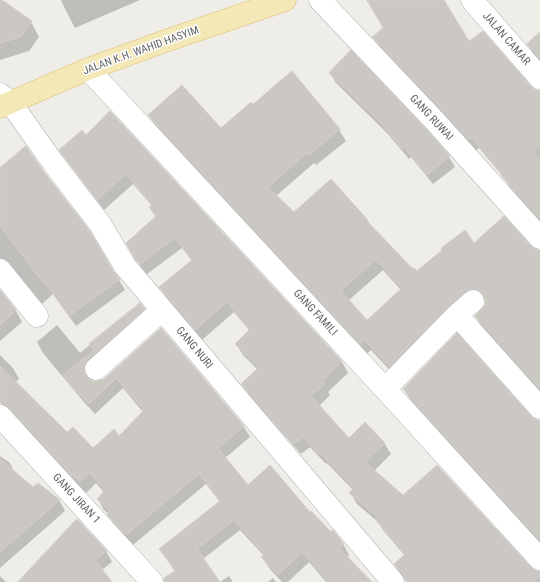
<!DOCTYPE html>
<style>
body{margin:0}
canvas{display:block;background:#efede8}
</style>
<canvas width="540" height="582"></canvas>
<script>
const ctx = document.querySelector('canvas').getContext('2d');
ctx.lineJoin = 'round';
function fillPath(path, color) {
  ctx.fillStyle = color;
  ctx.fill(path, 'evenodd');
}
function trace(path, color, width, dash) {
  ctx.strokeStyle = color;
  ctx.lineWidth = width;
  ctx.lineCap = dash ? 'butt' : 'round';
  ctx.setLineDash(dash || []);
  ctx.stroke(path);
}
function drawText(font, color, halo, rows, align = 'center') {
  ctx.font = font + ' "Roboto Condensed",sans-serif';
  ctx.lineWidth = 3;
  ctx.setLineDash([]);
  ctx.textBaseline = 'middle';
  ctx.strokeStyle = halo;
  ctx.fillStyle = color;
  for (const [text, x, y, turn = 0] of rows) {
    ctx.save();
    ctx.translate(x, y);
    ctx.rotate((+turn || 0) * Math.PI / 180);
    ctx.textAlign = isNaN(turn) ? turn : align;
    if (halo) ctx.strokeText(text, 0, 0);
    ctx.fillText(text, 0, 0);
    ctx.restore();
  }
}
const shadow = new Path2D(`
 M0,0l31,22 8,15 -10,14 -29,9z
 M61,0h79l-65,28 -10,-19z
 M374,0h69l26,42 61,45 6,4h4v131l-31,-36 -4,-7 -26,-31 -3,2 -96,-102 -6,-11 11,-9z
 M540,36v25l-6,-6 -6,-11z
 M292,73l47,57 7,11 -30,24 -2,-2 -38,33 18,18 73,5 4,8 42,44 4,1 57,-27 66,6v141l-58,-65 -6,-11 10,-10v-5l-2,-1 -88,77 -25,-27 -4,4 -211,-228 -7,-10 72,13 32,-24zM383,270l18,20 -34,31 -19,-20z
 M330,73l119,84 6,10 -22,17 -22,-27 -2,2 -22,-26 -51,-50z
 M110,112l232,250 6,11 -20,19 2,3 -11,11 30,33 35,4 7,11 -17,17 29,26 133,75h4v10h-134v-2l-5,-5 -6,-11 10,-8 -22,-26 -5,-8 -21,-18 -6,-11 2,-3 -26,-27 -1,1 -16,-17 -9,7 -52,-59 -6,-11 15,-14 -15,-15 -7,-11 14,-13 -16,-19 -32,28 -35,-42 -7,-11 32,-26 -10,-13 -35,26 -4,-4 -16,-27 29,-26 -6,-9 2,-2 -19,-22 -29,26 -37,-49 -6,-11 25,-14z
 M0,170l113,103 6,7 6,10 -49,36 -23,-32 -11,10 -25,-31 -6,-4 -11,1z
 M0,291l16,20 6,11 -22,19z
 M140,304l4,5 6,11 -60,57v3l2,2h6l7,-3 56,-50 83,98 6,10 -25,21 22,28 63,28 33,30 6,11 -3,3 24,24h-44l-17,-20 -21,20h-6l-13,-14 -7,-11 2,-1 -24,-26 -37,29 16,23h-41l-3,-11 -8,-11 -7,-11 60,-47 -14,-18 -73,61 -18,-19 -6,-11v-1l-5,-4 -6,-11 6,-7 -8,-9 -10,10 -9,-9 -31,-33 -2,-3 -44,-46v-47l13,13 6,11 -4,4 52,51 26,16 26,-13 24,-25 -20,-24 -28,26 -12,-13 -40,-48 -6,-11 20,-17 23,28z
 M404,389l126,28 5,4h5v122l-109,-120 -2,-3 -19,-21z
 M0,456l10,7 5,10 18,15 26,12 6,11 -65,57z
 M106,551l6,11 -10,8 9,12h-91z
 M0,576l6,6h-6z
 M229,576l4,6h-13z
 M273,578l3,4h-8z`);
const building = new Path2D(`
 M0,0h2l30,21 -11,16 -21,6z
 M367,0h77l25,41 14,-10 48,55 5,4h4v55l-7,7 7,8v59l-39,-44 1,-1 -30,-36 -3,2 -25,-28 -72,-75 11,-9z
 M540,32v27l-13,-15z
 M351,50l75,79 24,27 -23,19 -23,-28 -2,2 -22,-27 -51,-49z
 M292,71l48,58 -31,26 -2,-2 -39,34 26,25 37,-33 36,40 -1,1 47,49 1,-1 3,3 25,-21 -1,-2 24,-18 9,13 30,-27 27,30 5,4h4v139l-65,-73 6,-6 4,-5v-7l-2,-5 -6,-4h-7l-5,2 -16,15 -60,61 -24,-27 -5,4 -212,-229 34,-30 39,43 30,-26 2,2zM376,260l26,28 -35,32 -26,-29z
 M110,111l232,250 -20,20 3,3 -14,12 38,42 16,-16 20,21 -20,19 38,33 34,-30 94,102 5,4h4v5l-7,6h-127l-3,-8 -9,-10 11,-10 -30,-35 3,-2 -29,-24 5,-5 -34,-35 -1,1 -16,-17 -9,7 -53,-60 18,-17 -24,-23 15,-15 -23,-27 -32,28 -36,-43 33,-27 -17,-22 -35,26 -5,-5 -9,-16 30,-27 -7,-9 3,-2 -26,-31 -29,26 -38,-50 23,-20 4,5z
 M26,146l18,26 46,59 24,41 6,7 -51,37 -23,-32 -1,1 -45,-59v-58z
 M0,290l16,20 -16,15z
 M140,303l5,6 -58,51 -3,5v6l2,6 6,4h6l6,-2 57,-51 83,98 -26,22 30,37 22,-20 40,47 1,-1 20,21 2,-2 11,14 -5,4 33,34h-44l-26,-30 -24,23 -17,-18 3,-3 -30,-34 -37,29 23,33h-56v-4l12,-8 -17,-21 61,-48 -21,-27 -73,61 -19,-20 3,-4 -13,-12 8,-9 -15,-17 -11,9 -10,-9 -30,-33v-1l-30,-31 -9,-8v-34l67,66 6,-5 20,21 21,-19 5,7 25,-26 -28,-32 -27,26 -14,-14 -12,-15 31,-25 -5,-6z
 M457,333l74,83 5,4h4v120l-117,-128h1l-21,-23z
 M0,459l33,28 5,-4 22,17 -60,52z
 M77,519l30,32 -12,9 17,22h-94z`);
const minor = new Path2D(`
 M320,0l115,121 105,117
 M472,0l68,78
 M88,69l297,320 155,170
 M0,94l10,8 44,62 46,60 25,42 268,316
 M0,270l37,46
 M457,315l83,93
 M96,369l66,-59
 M385,389l72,-74 16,-14
 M0,416l152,166`);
const major = new Path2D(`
 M0,107l88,-38 83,-30 114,-39`);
const streetNames = [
 ["JALAN CAMAR",506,39,49],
 ["JALAN K.H. WAHID HASYIM",141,51,-20],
 ["GANG RUWAI",431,118,47],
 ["GANG FAMILI",315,313,47],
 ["GANG NURI",194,348,50],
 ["GANG JIRAN 1",76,499,47]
];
fillPath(shadow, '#0003');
fillPath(building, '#cbc8c4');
trace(building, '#d3cfc7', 1);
trace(minor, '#b3b4b8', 23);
trace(major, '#e0bc6f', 23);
trace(minor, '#fff', 22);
trace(major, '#f5e8b7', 22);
drawText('11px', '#5f6266', '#fff', streetNames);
</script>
